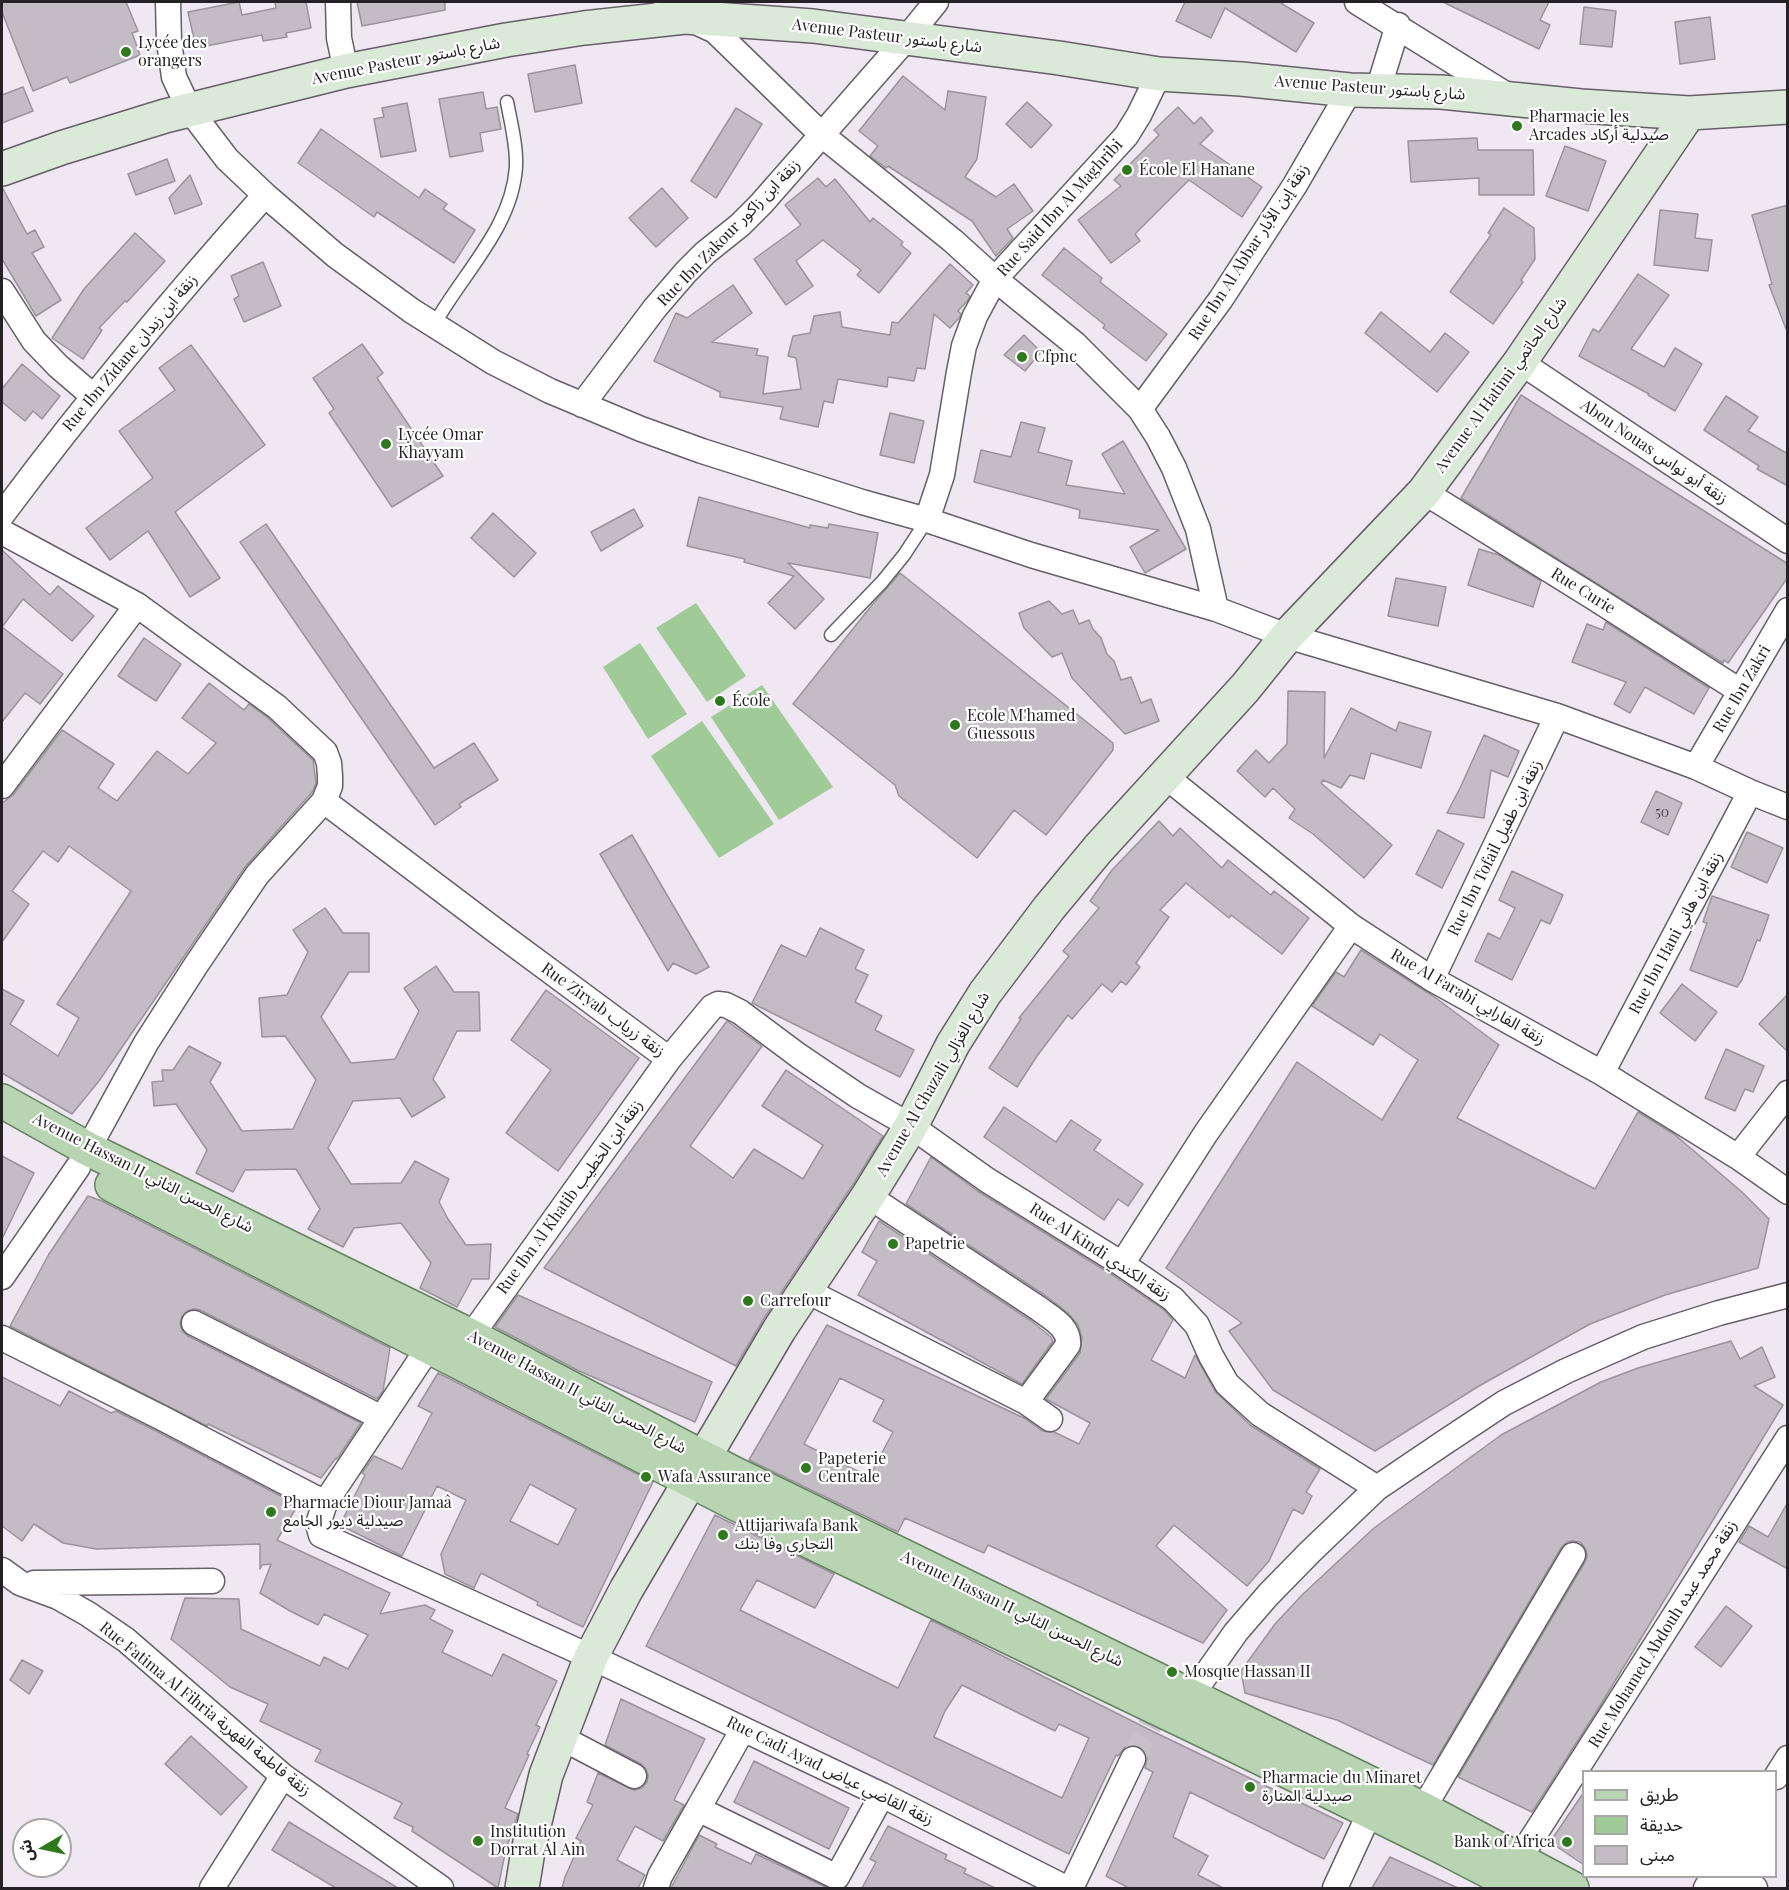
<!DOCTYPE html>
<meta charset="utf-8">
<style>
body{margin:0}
#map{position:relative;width:1789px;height:1890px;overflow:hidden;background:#efe7f1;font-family:"Playfair Display","Noto Sans Arabic",serif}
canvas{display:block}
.frame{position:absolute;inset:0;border:3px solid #252225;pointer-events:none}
.legend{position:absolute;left:1582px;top:1770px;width:195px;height:108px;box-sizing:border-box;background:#fff;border:2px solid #a8a7a8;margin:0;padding:8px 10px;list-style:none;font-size:18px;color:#252225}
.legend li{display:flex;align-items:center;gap:12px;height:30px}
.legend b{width:30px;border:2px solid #a8a7a8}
.north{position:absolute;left:12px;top:1818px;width:60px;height:60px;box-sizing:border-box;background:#fff;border:2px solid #a8a7a8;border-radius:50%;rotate:261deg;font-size:16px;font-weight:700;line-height:24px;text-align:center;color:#252225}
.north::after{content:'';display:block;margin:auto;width:21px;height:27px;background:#2e781d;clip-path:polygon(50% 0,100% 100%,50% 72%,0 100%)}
</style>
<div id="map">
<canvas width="1789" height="1890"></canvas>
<div class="frame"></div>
<ul class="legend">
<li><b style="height:8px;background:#b8d4b2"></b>طريق</li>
<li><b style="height:16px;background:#a0cb98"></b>حديقة</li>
<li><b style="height:16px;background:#c3bcc5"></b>مبنى</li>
</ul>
<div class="north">ش</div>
</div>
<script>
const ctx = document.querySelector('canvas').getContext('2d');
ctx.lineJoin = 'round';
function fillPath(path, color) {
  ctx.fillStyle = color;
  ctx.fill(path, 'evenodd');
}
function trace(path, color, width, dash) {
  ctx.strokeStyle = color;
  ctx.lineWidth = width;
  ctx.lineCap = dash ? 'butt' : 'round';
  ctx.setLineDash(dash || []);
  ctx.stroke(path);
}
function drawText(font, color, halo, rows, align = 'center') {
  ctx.font = font + ' "Playfair Display","Noto Sans Arabic",serif';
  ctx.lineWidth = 4.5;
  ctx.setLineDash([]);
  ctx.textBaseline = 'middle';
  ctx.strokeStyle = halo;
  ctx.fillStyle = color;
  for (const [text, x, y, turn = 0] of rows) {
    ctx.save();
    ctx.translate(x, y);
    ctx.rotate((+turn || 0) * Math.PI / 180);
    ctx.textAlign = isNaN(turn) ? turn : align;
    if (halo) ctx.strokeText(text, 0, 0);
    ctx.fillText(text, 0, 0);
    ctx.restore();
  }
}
const green = new Path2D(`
 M696,603l50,73 -39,26 -51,-74z
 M640,643l47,71 -39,25 -45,-72z
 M762,685l71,102 -54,33 -68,-103z
 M702,721l72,103 -55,34 -68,-102z`);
const building = new Path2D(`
 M2,2h124l12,29 -6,2 8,22 -70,28 -3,-6 -34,14 -31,-79z
 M239,2l3,13 34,-7 -1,-6h31l5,26 -25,5 1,4 -24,4 -1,-6 -66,13 -8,-36z
 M357,2h88v8l-83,16z
 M1185,2h94l35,21 -18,29 -71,-44 -14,30 -35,-17z
 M1443,2h106l-9,18 10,5 -11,24z
 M1584,7l32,4 -4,36 -32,-3z
 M1710,17l5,42 -35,5 -5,-42z
 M575,65l7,38 -47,9 -7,-38z
 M903,76l42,34 3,-19 38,6 -9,62 -12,18 31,20 18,-13 19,27 -26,18 6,9 -17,18 -24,-35 -84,-55 -2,2 -16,-12 8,-10 -19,-15z
 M23,87l10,24 -31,12v-28z
 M483,92l3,17 11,-2 4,22 -21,4 3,18 -33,6 -11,-58z
 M1027,102l25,23 -21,23 -25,-24z
 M407,103l9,48 -35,6 -7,-38 10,-2 -2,-9z
 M1178,107l16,17 7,-7 12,14 -13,13 62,43 -20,30 -53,-37 -54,54 5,7 -29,22 -33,-43 43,-34 -7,-6 45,-45 -5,-5z
 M736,108l26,16 -46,74 -25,-17z
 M321,129l98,69 6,-9 22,15 -4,5 32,21 -21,33 -77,-51 -3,5 -76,-54z
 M1477,138l1,12h55l1,45h-55v-17l-68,4 -3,-41z
 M1565,146l41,15 -18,50 -42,-15z
 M167,159l8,22 -39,14 -8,-21z
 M190,175l12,29 -27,10 -6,-16z
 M818,178l8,9 9,-8 35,43 3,-4 30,24 -2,3 10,8 -32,40 -22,-18 4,-5 -38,-30 -27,21 17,25 -27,19 -32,-46 47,-34 -16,-20z
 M2,187l25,47 8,-4 9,17 -12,6 29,47 -25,16 -34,-57z
 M662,188l26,30 -32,29 -27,-29z
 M1788,205v124h-2l-17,-44 3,-1 -20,-69z
 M1504,208l30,20 1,31 -14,21 2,2 -30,42 -43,-32 41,-57 -3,-2z
 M1660,210l38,4 -3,24 17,2 -4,31 -54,-6z
 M135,233l30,28 -38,41 -2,-1 -26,27 3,2 -19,29 -31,-21 32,-49z
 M1064,248l38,30 -2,4 67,52 -21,27 -43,-33 2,-3 -63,-50z
 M263,262l18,44 -37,16 -10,-23 5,-3 -8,-20z
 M950,264l23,21 -7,8 4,3 -2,4 -10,11 3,3 -1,3 -10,11 -16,-14 -9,55 -8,-1 -3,13 -26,-4 -1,10 -49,-8 -5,24 -9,-2 -6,26 -38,-8 3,-12 -63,-10v-5l-66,-31 22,-48 11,5 46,-33 19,28 -40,29 46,7 -2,6 12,2 -5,37 38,-5 -5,-31 -8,-2 5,-20 17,-3 4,-17 26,-4 2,15 48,8 2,-13 6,1z
 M1638,274l31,21 -38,54 33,18 11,-19 27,16 -27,47 -27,-16 1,-1 -70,-38 14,-27 6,3z
 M1381,312l49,40 15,-19 24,19 -32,40 -72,-59z
 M1024,335l17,17 -16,19 -21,-16z
 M362,344l21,29 -6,5 66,98 -51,31 -63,-94 5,-4 -21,-31z
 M191,345l74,100 -90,67 45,66 -30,19 -42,-66 -38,29 -24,-32 67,-50 -34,-47 56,-41 -16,-22z
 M22,364l38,32 -18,23 -9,-8 -8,10 -23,-19v-13z
 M1521,395l267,169v13l-60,86 -4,-3 -1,3 -262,-165z
 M1726,396l32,21 -10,14 40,23v32l-31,-17 2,-3 -55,-36z
 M890,413l34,8 -10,42 -34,-8z
 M1021,422l24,6 -7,24 34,9 -6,24 59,9 -23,-40 21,-13 63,108 -41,24 -15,-26 29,-17 -80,-12 1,-8 -106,-28 7,-32 30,7z
 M699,497l111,31v-3l18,3 1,-4 49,9 -8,45 -82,-15 36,36 -29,30 -27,-26 26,-27 -50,-14 1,-3 -58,-13z
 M634,509l9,17 -42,25 -10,-19z
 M493,513l43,40 -22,24 -43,-39z
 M266,524l168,244 40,-25 24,37 -39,24 2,3 -26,18 -195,-283z
 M1479,549l20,6 42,26 -8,26 -65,-22z
 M2,550l48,45 8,-9 36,30 -22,25 -49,-42 -21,28 61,47 -23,30 -15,-11 -23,29z
 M900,573l213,170v7l-67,85 -32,-25 -37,48 -78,-62 -4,-11 -102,-81 79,-99z
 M1396,578l50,9 -8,39 -50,-10z
 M1049,601l13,13 11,-4 6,14 10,-4 4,9 8,9 6,16 7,7 7,19 10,-3 10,26 10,-4 8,22 -34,13 -53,-56 -10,-25 -10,4 -28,-29 -5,-15z
 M1606,622l103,66 -15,26 -49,-27 -15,26 -16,-9 12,-22 -54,-20 15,-38 16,6z
 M144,638l37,26 -25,37 -38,-25z
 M209,683l35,27 5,-6 19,14 45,42 3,23 -3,8 -68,76 -146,214 -27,33 -70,-41v-84l22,12 -14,23 48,32 21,-38 -22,-14 74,-113 -62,-45 -11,16 -15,-11 -31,40 17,13 -27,38v-139l11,-8 49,-65 52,34 -16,24 19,13 40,-50 31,23 28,-31 -34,-25z
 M1288,691l37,1 -1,66 27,-50 45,23 3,-9 32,10 -10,36 -50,-15 -7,26 -14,-4 -9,13 -18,-8 -2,3 71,62 -28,33 -51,-44 -24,-16 6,-9 -22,-21 -8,9 -28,-26 19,-21 13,13 18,-19z
 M1484,735l35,16 -11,26 -17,-7 -7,48 -37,-5 14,-27z
 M1656,791l26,12 -14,32 -27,-13z
 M1159,821l14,15 7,-8 42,40 6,-8 43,35 3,-4 35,27 -27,36 -51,-39 -2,3 -43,-35 -26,27 9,7 -33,46 4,4 -14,18 -5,-4 -9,11 -10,-8 -30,35 -4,-4 -31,41 -20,31 -28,-19 32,-49 -2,-1 50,-62 -6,-5 36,-43 -9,-7 22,-31z
 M1438,830l26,14 -22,44 -26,-14z
 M1747,832l36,16 -16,35 -36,-16z
 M632,835l77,132 -13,7 -23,-11 -5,8 -68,-117z
 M1512,871l51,24 -13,29 -9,-4 -29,60 -37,-19 13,-28 12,6 15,-31 -16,-8z
 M1712,896l57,19 -9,26 -3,-1 -15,40 -5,7 -47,-17 17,-47 -4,-1z
 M325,908l18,25h26v39h-20l-28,45 30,46 44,-4 24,-48 -15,-23 32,-22 18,26h25l1,39h-23l-24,48 12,18 -33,20 -12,-19 -47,3 -25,47 23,36 50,-1 14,-22 34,18 -10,23 9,17 18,26 25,-1 -2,35h-17l-15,28 -37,-19 11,-25 -30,-40 -47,5 -11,19 -35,-18 12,-20 -24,-40 -51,1 -12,22 -37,-19 11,-23 -31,-46 -22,2 -2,-24 11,-1 -1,-11h11l16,-24 32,17 -11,19 32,49 51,-2 23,-49 -31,-44 -23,1 -3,-39 28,-3 21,-43 -15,-22z
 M820,928l44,22 -9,19 13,6 -13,27 27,14 -7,14 39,20 -14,27 -148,-74 29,-58 25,12z
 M1361,950l72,46 66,49 -42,73 138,71 43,-77 36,22 68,58 27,27 -11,49 -93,27 -75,29 -111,62 -104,65 -102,-61 -44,-59 13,-8 -76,-55 131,-206 85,58 36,-60 -38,-26 -7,11 -61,-39 24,-34 8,5z
 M1682,984l35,28 -22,29 -35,-28z
 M546,990l93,68 -81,113 -52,-38 45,-63 -40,-30z
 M1788,994v58l-29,-28z
 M727,1021l35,25 -72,100 43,32 21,-29 49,30 20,-34 -61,-39 24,-36 97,66 -31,50 -89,134 -27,46 -192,-98z
 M1726,1049l38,17 -11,26 -8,-3 -10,22 -30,-13z
 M1004,1107l52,35 15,-22 30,20 -7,10 49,34 -15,22 -10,-7 -14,21 -120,-83z
 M2,1156l32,17 -32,66z
 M931,1157l48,35 135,84 50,34 9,10 -22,40 34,18 10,-23 20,36 35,34 70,44 -14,23 6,4 -9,18 -10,-5 -24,52 -22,25 -73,-61 -18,21 71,64 -24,33 -215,-98 -4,8 -79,-35 -7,14 -149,-72 78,-135 199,94 16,12 12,1 25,12 11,-21 -44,-24 34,-46 2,-15 -4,-13 -10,-12 -22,-17 -140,-92zM840,1378l44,22 -11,21 20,11 -24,45 -65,-33z
 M88,1196l14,5 288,147 -7,43 -6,8 -177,-89 -7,-1 -6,2 -5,5 -2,8 2,7 6,5 173,87 -24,36 -1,-1 -15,20 -113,-54 -1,2 -197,-100 39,-72z
 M879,1221l151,99 21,17 2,4 -31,43 -164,-89 19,-34 -15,-9z
 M518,1295l194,87 -17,40 -118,-52 -82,-43z
 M1731,1341l9,18 22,-12 13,30 -21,9 29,19 -185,304 -66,103 -74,-35 127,-215 2,-6 -1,-7 -6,-7 -7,-1 -6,1 -6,6 -128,217 -96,-45 -92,-27 -4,-22 34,-47 28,-30 71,-66 127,-93 100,-53 37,-14z
 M438,1373l215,109 -70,145 -46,-22 1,-3 -57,-29 -7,15 -29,-14 -4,-20 25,-54 -29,-14 -35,70 -62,-31 25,-50 -3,-2 12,-17 28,13 30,-56 -14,-7zM530,1484l46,25 -18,36 -48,-24z
 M2,1377l58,29 9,-15 42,22 5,-2 40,20 142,74 -21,35 113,53 -10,21 45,-9 10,5 -5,9 23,12 -11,21 50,24 11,-22 54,27 -21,44 4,2 -13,27 2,1 -24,53 13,6 -12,35 -8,39 -86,-57 1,-4 -19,-9 8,-15 -87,-42 6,-11 -61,-29 8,-17 -38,-17 -59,-48 14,-41 54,1 2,30 79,37 4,-9 24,12 20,-34 -44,-21 -6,11 -28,-14 -30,-18 11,-29 -9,1 -2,4v-25l-164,5 -33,-6 -29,-19 -12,17 -20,-15z
 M1788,1502v67l-49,-27 10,-16 19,11z
 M715,1515l119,59 -19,34 -58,-28 -17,30 158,78 33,-68 221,111 191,92 -19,36 -134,-67 -17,45 35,19 -10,19 25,13h-94l-23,-12 47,-104 -8,-4 2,-11 -2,-6 -5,-5 -7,-1 -8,2 -7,9 -2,-1 -47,99 -423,-208zM962,1685l93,46 4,-7 30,14 -27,60 -128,-61 11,-26z
 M1726,1606l26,20 -31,41 -26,-20z
 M22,1660l21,11 -14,23 -19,-14z
 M621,1699l84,40 -31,61 10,5 -21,36 -28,-15 -18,34 28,15 -7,13h-76l3,-11 16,-36 -5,-3 17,-33 -6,-3 11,-29 36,17 8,-2 5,-6 1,-6 -2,-7 -5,-5 -36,-19z
 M191,1736l56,51 -26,28 -56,-51z
 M754,1761l95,47 -20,41 -95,-47z
 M1584,1792v73l-34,-23z
 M289,1822l109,66h-62l-64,-38z
 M888,1826l59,29 -2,4 21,10 -2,4 31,15h-133l14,-26 -6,-3z
 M699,1835l18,9 -2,3 36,17 5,-10 72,34h-157z
 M1390,1857l68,31h-86z`);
const streetTunnel = new Path2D(`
 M1133,1759l25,-50`);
const lane = new Path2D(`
 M434,325c28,-51 78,-97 82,-158 1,-21 -5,-44 -9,-65
 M831,635l51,-53 22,-27 23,-35`);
const street = new Path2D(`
 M168,2l1,40 5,35 15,32 38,50 38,36 70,60 77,56 81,51 57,29 91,38 61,22 160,51 65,18 104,35 185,54 71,27 270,80 139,51 54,25 38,15
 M338,2l1,36 7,33
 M666,2l19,15 30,14 107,104 131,106 42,38 80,65 65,65 18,28 16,31 24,61 18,80
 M1357,2l153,95
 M1378,90l20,-65
 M2,291l32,50 24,25 35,30
 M1520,362l268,179
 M582,405l73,-97 31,-36 19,-19 35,-28 21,-21 145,-165 30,-37
 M1140,409l81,-110 74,-114 55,-95
 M1424,492l169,105 147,94
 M2,515c82,-110 171,-217 263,-320
 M927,520l15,-45 17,-103 5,-26 11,-30 20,-37 131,-143 13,-21 20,-41
 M2,532l135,73 140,102 48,45 4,11 1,13v10l-6,15 -67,74 -61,90 -50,78 -58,106
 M1696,767l92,-157
 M1165,776l186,150 81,53 170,94 136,84 50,35
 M2,786l135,-181
 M324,801l176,133 169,125
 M1432,979l125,-263
 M1602,1073l148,-281
 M1738,1157l50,-64
 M868,1196l170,112c13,10 32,19 30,37l-42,57
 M1122,1264l84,-131 145,-207
 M2,1277l76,-110
 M805,1290l221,112 24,17
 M194,1323l188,95
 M471,1336l198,-277 43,-52 6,-3 8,1 14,7 59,44 59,40 53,30 76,54 135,84 51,35 24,26 14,31 16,28 33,30 117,74
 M2,1338l160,80 163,85
 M429,1347l-104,156 -7,21 3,11 270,122 291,138 184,93
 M2,1570l18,13 38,14 30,17 38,26 157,136 158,112
 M34,1583l178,-2
 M1191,1696l45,-64 32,-37 42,-43 67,-64 68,-46 59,-39 62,-32 77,-34 76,-24 69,-18
 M743,1729l-45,80 139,68 45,-82
 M560,1737l74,39
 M1776,1777l12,-19
 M1423,1809l150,-254
 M1519,1859l269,-421
 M1725,1876l30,12
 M212,1888l71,-112
 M656,1888l4,-12 38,-67
 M1071,1888l62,-129
 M1335,1888l35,-76
 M1706,1888l7,-12`);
const secondary = new Path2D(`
 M2,169l59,-21 104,-32 181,-45 160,-31 78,-12 101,-11 128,9 246,32 100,16 82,5 109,11 91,2 140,14 108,7 99,-6
 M522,1888l6,-37 18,-76 45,-118 35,-67 153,-260 89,-134 43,-70 42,-82 32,-51 64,-85 49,-59 147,-161 42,-52 137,-144 96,-130 169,-249`);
const primary = new Path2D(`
 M2,1101l86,48 383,187 262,137 690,336 149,79
 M112,1185l701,358 427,205 206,101 75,39`);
const markers = [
 [126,52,6,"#2e781d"],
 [1517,126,6,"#2e781d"],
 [1127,170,6,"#2e781d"],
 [1022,357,6,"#2e781d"],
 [386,444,6,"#2e781d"],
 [720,701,6,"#2e781d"],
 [955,725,6,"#2e781d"],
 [893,1244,6,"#2e781d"],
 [748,1301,6,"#2e781d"],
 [806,1468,6,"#2e781d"],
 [646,1477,6,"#2e781d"],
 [271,1512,6,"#2e781d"],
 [723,1535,6,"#2e781d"],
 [1172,1672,6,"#2e781d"],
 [1250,1787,6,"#2e781d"],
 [478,1841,6,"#2e781d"],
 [1567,1842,6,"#2e781d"]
];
const numberNames = [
 ["50",1662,813]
];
const streetNames = [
 ["Avenue Pasteur شارع باستور",887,36,7],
 ["Avenue Pasteur شارع باستور",406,61,-11],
 ["Avenue Pasteur شارع باستور",1370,88,4],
 ["Rue Said Ibn Al Maghribi",1060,208,-48],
 ["Rue Ibn Zakour زنقة ابن زاكور",729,233,-46],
 ["Rue Ibn Al Abbar زنقة إبن الأبار",1249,252,-57],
 ["Rue Ibn Zidane زنقة ابن زيدان",130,353,-50],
 ["Avenue Al Hatimi شارع الحاتمي",1501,385,-54],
 ["Abou Nouas زنقة أبو نواس",1654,452,34],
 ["Rue Curie",1583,591,32],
 ["Rue Ibn Zakri",1742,689,-60],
 ["Rue Ibn Tofail زنقة ابن طفيل",1495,848,-64],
 ["Rue Ibn Hani زنقة ابن هاني",1676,933,-62],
 ["Rue Al Farabi زنقة الفارابي",1468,997,30],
 ["Rue Ziryab زنقة زرياب",603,1010,36],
 ["Avenue Al Ghazali شارع الغزالي",933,1084,-60],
 ["Avenue Hassan II شارع الحسن الثاني",143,1173,27],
 ["Rue Ibn Al Khatib زنقة ابن الخطيب",570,1197,-54],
 ["Rue Al Kindi زنقة الكندي",1100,1252,33],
 ["Avenue Hassan II شارع الحسن الثاني",577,1392,28],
 ["Avenue Hassan II شارع الحسن الثاني",1012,1609,26],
 ["Rue Mohamed Abdouh زنقة محمد عبده",1663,1634,-58],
 ["Rue Fatima Al Fihria زنقة فاطمة الفهرية",205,1709,39],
 ["Rue Cadi Ayad زنقة القاضي عياض",830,1771,26]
];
const poiNames = [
 ["Lycée des",138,43],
 ["orangers",138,61],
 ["Pharmacie les",1529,117],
 ["Arcades صيدلية أركاد",1529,135],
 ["École El Hanane",1139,170],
 ["Cfpnc",1034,357],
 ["Lycée Omar",398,435],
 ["Khayyam",398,453],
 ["École",732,701],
 ["Ecole M'hamed",967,716],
 ["Guessous",967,734],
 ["Papetrie",905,1244],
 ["Carrefour",760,1301],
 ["Papeterie",818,1459],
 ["Centrale",818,1477],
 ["Wafa Assurance",658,1477],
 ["Pharmacie Diour Jamaâ",283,1503],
 ["صيدلية ديور الجامع",283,1521],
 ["Attijariwafa Bank",735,1526],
 ["التجاري وفا بنك",735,1544],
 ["Mosque Hassan II",1184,1672],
 ["Pharmacie du Minaret",1262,1778],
 ["صيدلية المنارة",1262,1796],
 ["Institution",490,1832],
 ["Dorrat Al Ain",490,1850],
 ["Bank of Africa",1555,1842,"right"]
];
fillPath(green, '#a0cb98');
fillPath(building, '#c3bcc5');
trace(building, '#9b939c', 1.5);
trace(streetTunnel, '#c7c0c8', 24, [24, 12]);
trace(lane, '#665f67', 15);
trace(street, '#665f67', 27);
trace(secondary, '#665f67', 36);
trace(primary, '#658360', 36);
trace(lane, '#fff', 12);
trace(street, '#fff', 24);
trace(secondary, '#dbe9d9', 33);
trace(primary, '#b8d4b2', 33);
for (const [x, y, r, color] of markers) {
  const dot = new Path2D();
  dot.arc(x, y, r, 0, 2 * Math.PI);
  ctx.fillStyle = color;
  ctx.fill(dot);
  trace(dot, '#fff', 2);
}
drawText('14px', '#4c484d', null, numberNames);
drawText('16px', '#252225', '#fff', streetNames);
drawText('16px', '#252225', '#fff', poiNames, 'left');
</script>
